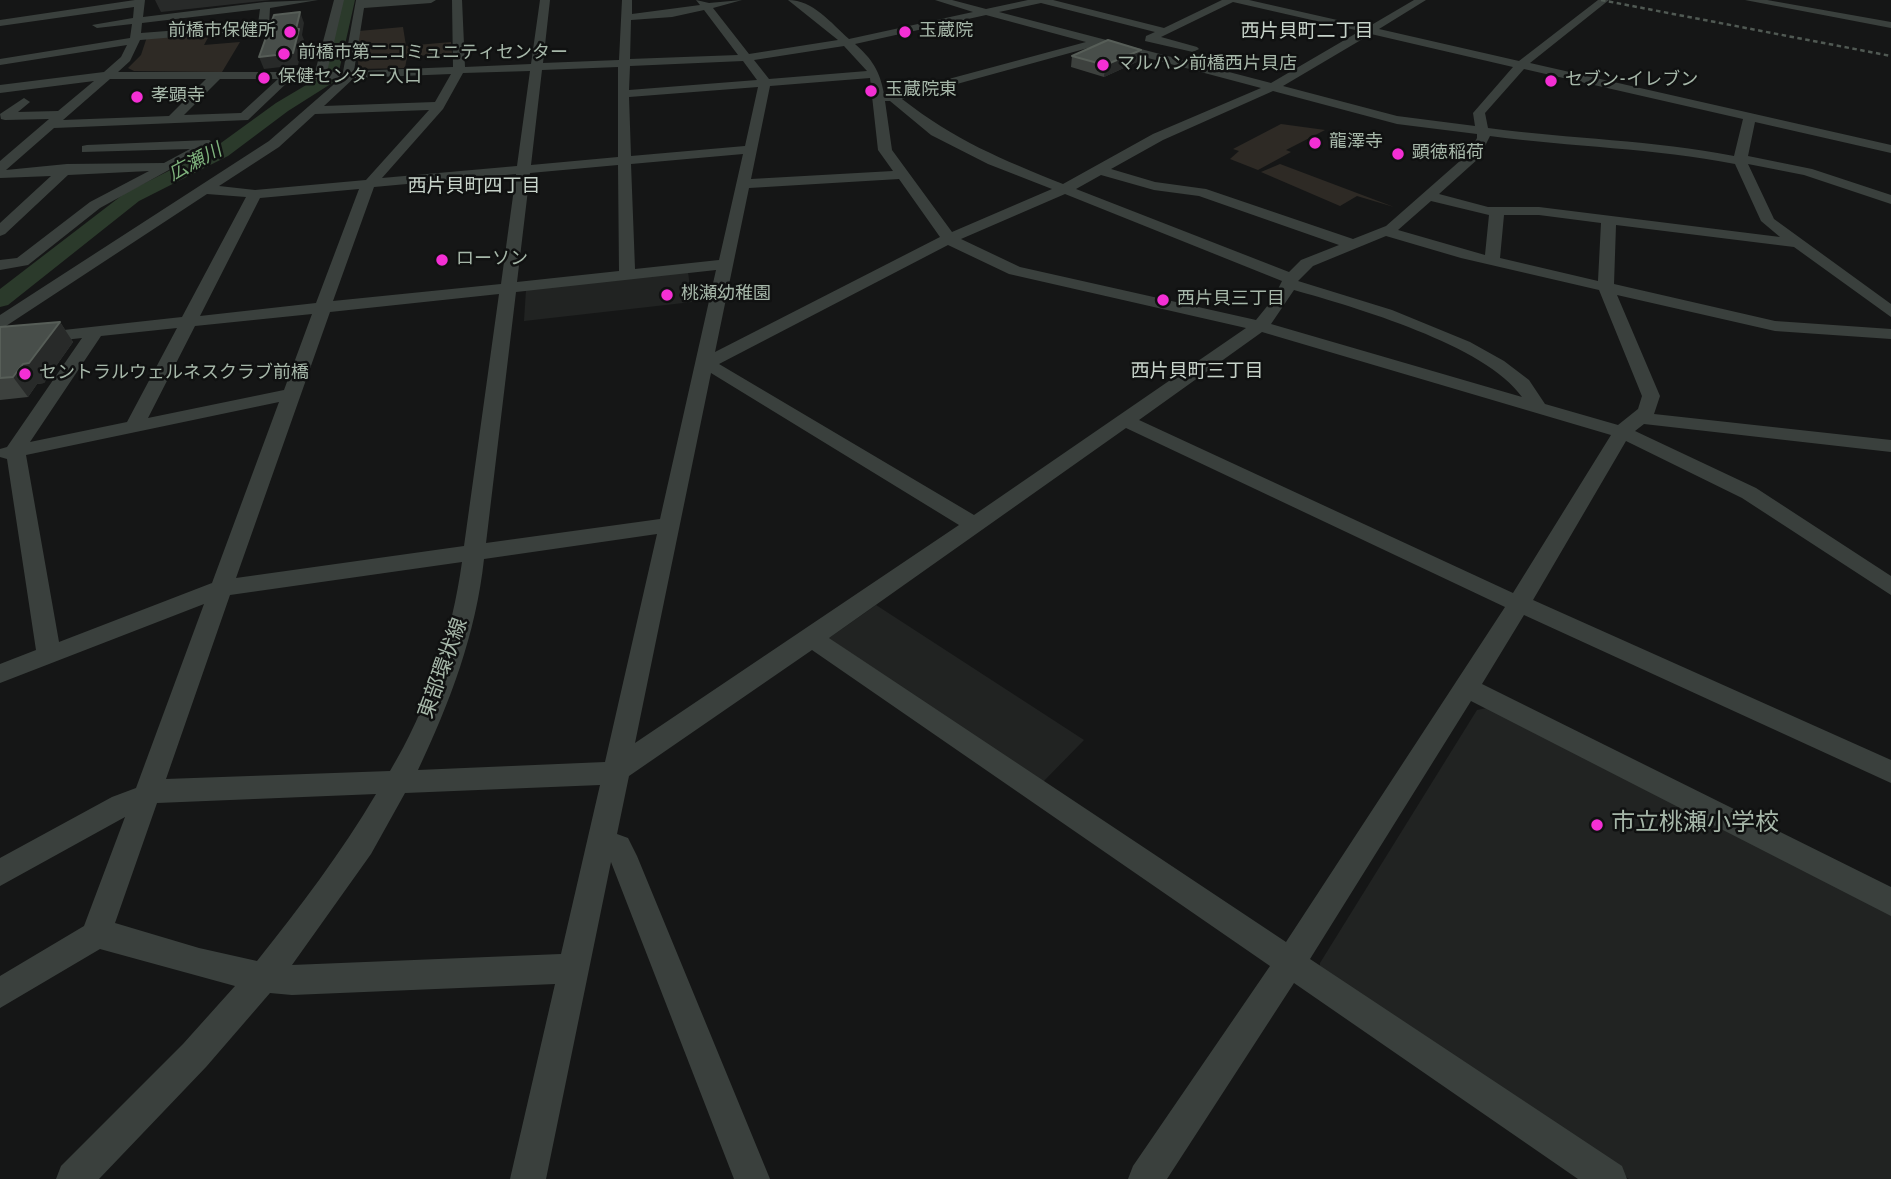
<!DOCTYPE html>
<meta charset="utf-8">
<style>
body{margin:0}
canvas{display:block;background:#151616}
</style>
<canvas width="1891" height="1179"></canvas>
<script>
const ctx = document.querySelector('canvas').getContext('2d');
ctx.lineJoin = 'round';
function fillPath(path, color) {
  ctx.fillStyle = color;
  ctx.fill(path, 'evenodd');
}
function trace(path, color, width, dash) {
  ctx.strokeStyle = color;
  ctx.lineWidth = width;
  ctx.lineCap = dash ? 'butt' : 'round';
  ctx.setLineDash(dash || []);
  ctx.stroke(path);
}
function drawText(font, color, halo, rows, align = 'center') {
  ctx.font = font + ' Overpass,"Noto Sans JP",sans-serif';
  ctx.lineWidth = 5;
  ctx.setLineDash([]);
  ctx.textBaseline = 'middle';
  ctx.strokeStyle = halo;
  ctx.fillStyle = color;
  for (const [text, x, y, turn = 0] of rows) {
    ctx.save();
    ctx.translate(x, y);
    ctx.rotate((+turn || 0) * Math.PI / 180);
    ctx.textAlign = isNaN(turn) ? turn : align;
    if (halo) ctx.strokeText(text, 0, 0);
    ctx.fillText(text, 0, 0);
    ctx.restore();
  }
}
const built = new Path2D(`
 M688,272l4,30 -168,19 2,-31z
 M876,605l208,135 -44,45 -211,-147z
 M1487,708l404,207v264h-262l-309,-208v-8l157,-253z`);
const green = new Path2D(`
 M403,27l3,19 45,-4 1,11 -45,4 -2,11 -47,1 1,-38z
 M211,32l-7,13 36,-3 -18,30 -88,-1 -6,-3 13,-13 6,-18z
 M1281,124l44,6 -39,20 5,2 -33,18 -28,-11 9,-8 -6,-2z
 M1280,164l114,43 -37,-11 -17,10 -79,-34z`);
const river = new Path2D(`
 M341,0h14l-18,80 -49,31 -60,45 -89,45 -131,104 -8,2v-18l125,-96 89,-45 62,-45 47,-28z`);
const minor = new Path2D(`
 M135,0h10l-2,17 122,-15 53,-2 -48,8 -1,17 -9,5 -120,10 -10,21 -12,11h197l19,-72h10l-17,72h16l13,-72h80l-5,3 -67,5 -10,63 99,-4 -1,-67h10l3,67 66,-3 9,-64h10l-7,63 76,-3 3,-60h10v14l68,-9 -4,-5 13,3 33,-3 -29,8 36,46 89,-14 -50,-40c25,0 43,23 61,39l124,-27 -38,-12h17l34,9 42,-9h25l111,28 58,-28h27l119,27 46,-27h12l-47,29 140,32 79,-61h11l-79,63 361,82v8l-136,-31 -7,34 64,13 79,26v9l-87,-29 -56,-11 26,55 117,85v13l-97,-70 -178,-22 -2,59 161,37 116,8v10l-116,-8 -158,-36 43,101 -6,18 237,26v12l-247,-28 -9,7 121,57 135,88v19l-149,-97 -116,-57 -93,159 358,160v23l-367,-168 -42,69 409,203v29l-420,-215 -161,258 312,207 5,13h-49l-284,-196 -127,196h-39l5,-13 137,-200 -458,-316 -183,126 -12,58 11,4 9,18 133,323h-36l-123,-317 -65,317h-36l45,-195 -263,11 -22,-2 -64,74 -107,112h-43l5,-13 122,-122 52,-58 -135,-37 -100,59v-32l84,-50 41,-109 -125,69v-28l112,-61 24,-9 68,-184 -204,79v-19l36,-14 -29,-191 -7,-2v-8l7,-2 75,-109 -82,9v-10l182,-20 64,-120 -39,-3 -201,132 -6,1v-12l269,-174 71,-62h-49l-43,41 -194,8 -48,42 61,-6 97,-1 26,-14 -108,3v-6l5,-1 122,-5 7,4 -116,64 -72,57 -28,5v-10l17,-2 73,-56 59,-31 -81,4 -63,59 -5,2v-13l51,-47 -51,2v-17l49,-42 -44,1 -4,-1 -1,-5 24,-16 6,4 -12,10 40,-1 36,-30 -94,12v-8l104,-13 17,-15 6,-12 -127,20v-6l130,-21 2,-14 -35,4 -5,-3 41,-7 1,-11 -134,19v-6zM1233,2l127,29 -89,52 -272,-71 42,-9 114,29 -9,4 -1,5 48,11 6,-3 -2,-2 -36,-10zM260,9l-2,15 -117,9 1,-10zM704,10l34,45 -108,4 1,-39 41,-3zM986,15l100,27 -193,52h-9c-4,-23 -12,-35 -29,-50zM1371,34l142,33 -40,46 2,13 -78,-10 -114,-30zM1099,45l162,43 -108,46 -90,50c-62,-25 -107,-43 -161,-85zM844,46l23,25 -98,8 -15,-19zM743,61l14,19 -128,10 1,-24zM618,67v90l-87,8 11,-95zM1524,69l219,50 -9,37c-80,-16 -164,-17 -246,-28l-3,-15zM530,71l-13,95 -135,12 61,-69 20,-36zM451,74l-16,28 -111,4 30,-28zM870,78l8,72 15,21 -142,8 19,-93zM110,79h96l-37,37 -106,4zM220,79h58l-37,34 -57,2zM758,87l-13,59 -114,10 -2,-59zM1273,91l124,33 80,10v4l-8,15 -83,73 -33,13 -147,-50 -51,-7 -44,-13 52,-29zM885,101h5l41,34 57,29 64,25 -100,43 -60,-82zM429,110l-63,70 -111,10 -36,-4 60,-39 36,-33zM1490,136c81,11 165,12 245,28l26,57 19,16 -241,-30h-51l-49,-13 40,-36zM743,154l-24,106 -84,9 -4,-105zM618,165l1,106 -102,11 13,-109zM516,174l-15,110 -168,17 41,-114zM1101,175l53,15 45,6 140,49 -38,15 -12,12 -213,-83zM899,179l41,58 -225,115 34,-164zM359,189l-43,114 -116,13 60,-118zM1065,194l217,87 -9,18 -17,21 -236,-53 -59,-28zM1431,201l58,14 -4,40 -87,-25zM1504,215h35l62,8 -3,58 -98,-23zM1386,236l75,22 138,32 43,106 -4,13 -20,16 -73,-21 -16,-24 -25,-19 -34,-19 -78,-32 -94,-29 15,-15zM948,245l61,29 237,54 -272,187 -255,-151zM716,270l-56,249 -174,24 30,-251zM1294,290c60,17 192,55 228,107l-251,-73zM499,294l-35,252 -228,32 94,-266zM312,314l-28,76 -136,28 47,-92zM177,328l-50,94 -97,20 71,-106zM1262,332l349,103 -98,158 -374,-173zM711,373l248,152 -324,218zM279,402l-67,181 -153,59 -33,-187zM1126,428l379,179 -219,335 -457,-304zM657,534l-52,228 -187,8c32,-68 58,-136 66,-211zM462,562c-10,72 -34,146 -72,209l-224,8 64,-184zM600,785l-39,169 -269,11 79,-111 34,-61zM376,794c-35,59 -76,113 -119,167l-58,-13 -84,-25 42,-120z
 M1745,0h22l124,22v6z`);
const rail = new Path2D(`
 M1601,0l290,56`);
const wall = new Path2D(`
 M1072,56l67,5 -35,16 -33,-10z
 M60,322l13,20 -29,41 -7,1 -9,13 -28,3v-73z`);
const shadedWall = new Path2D(`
 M155,0h116l-110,12z
 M300,12l4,11 -2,12 2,5 -6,25 -34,4 -5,-12 37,-28z
 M1141,50l-2,11 -35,16 1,-12z
 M60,322l13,20 -29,41 -7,1 -9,13 -15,-20 10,-13z`);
const building = new Path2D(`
 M300,12l-4,17h3l-6,24 -34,4 15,-42z
 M1108,40l33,10 -36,15 -33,-9z
 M60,322l-31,41 -6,1 -10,13 -13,1v-51z`);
const markers = [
 [290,32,7,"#f42fd4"],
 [905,32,7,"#f42fd4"],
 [284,54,7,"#f42fd4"],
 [1103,65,7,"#f42fd4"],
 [264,78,7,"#f42fd4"],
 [1551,81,7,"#f42fd4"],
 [871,91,7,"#f42fd4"],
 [137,97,7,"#f42fd4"],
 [1315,143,7,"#f42fd4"],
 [1398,154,7,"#f42fd4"],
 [442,260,7,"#f42fd4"],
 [667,295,7,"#f42fd4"],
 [1163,300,7,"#f42fd4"],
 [25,374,7,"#f42fd4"],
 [1597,825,7,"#f42fd4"]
];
const farPoinames = [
 ["前橋市保健所",276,32,"right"],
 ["玉蔵院",919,32],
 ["前橋市第二コミュニティセンター",298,54],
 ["マルハン前橋西片貝店",1117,65],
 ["保健センター入口",278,78],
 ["セブン-イレブン",1565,81],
 ["玉蔵院東",885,91],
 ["孝顕寺",151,97],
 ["龍澤寺",1329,143],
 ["顕徳稲荷",1412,154],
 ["ローソン",456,260],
 ["桃瀬幼稚園",681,295],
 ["西片貝三丁目",1177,300],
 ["セントラルウェルネスクラブ前橋",39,374]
];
const farNeighbourhoodnames = [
 ["西片貝町二丁目",1307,33],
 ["西片貝町四丁目",474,188],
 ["西片貝町三丁目",1197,373]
];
const farWaternames = [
 ["広瀬川",196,164,-28]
];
const streetNames = [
 ["東部環状線",445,669,-70]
];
const nearPoinames = [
 ["市立桃瀬小学校",1611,825]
];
fillPath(built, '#212322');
fillPath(green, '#2e2a25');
fillPath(river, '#2b3a2b');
fillPath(minor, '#3a403d');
trace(rail, '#505953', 2.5, [4.5, 3.5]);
fillPath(wall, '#3d413e');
fillPath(shadedWall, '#282a29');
fillPath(building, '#484e4a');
trace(building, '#575e58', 2);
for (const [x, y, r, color] of markers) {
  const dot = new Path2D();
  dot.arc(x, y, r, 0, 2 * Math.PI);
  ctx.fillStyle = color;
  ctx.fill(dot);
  trace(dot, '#101111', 2.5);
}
drawText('18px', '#a6b7a9', '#101111', farPoinames, 'left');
drawText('19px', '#c7d3ca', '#101111', farNeighbourhoodnames);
drawText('italic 19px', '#7eb27c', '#101111', farWaternames);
drawText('21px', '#a6b7a9', '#101111', streetNames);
drawText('24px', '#a6b7a9', '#101111', nearPoinames, 'left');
</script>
